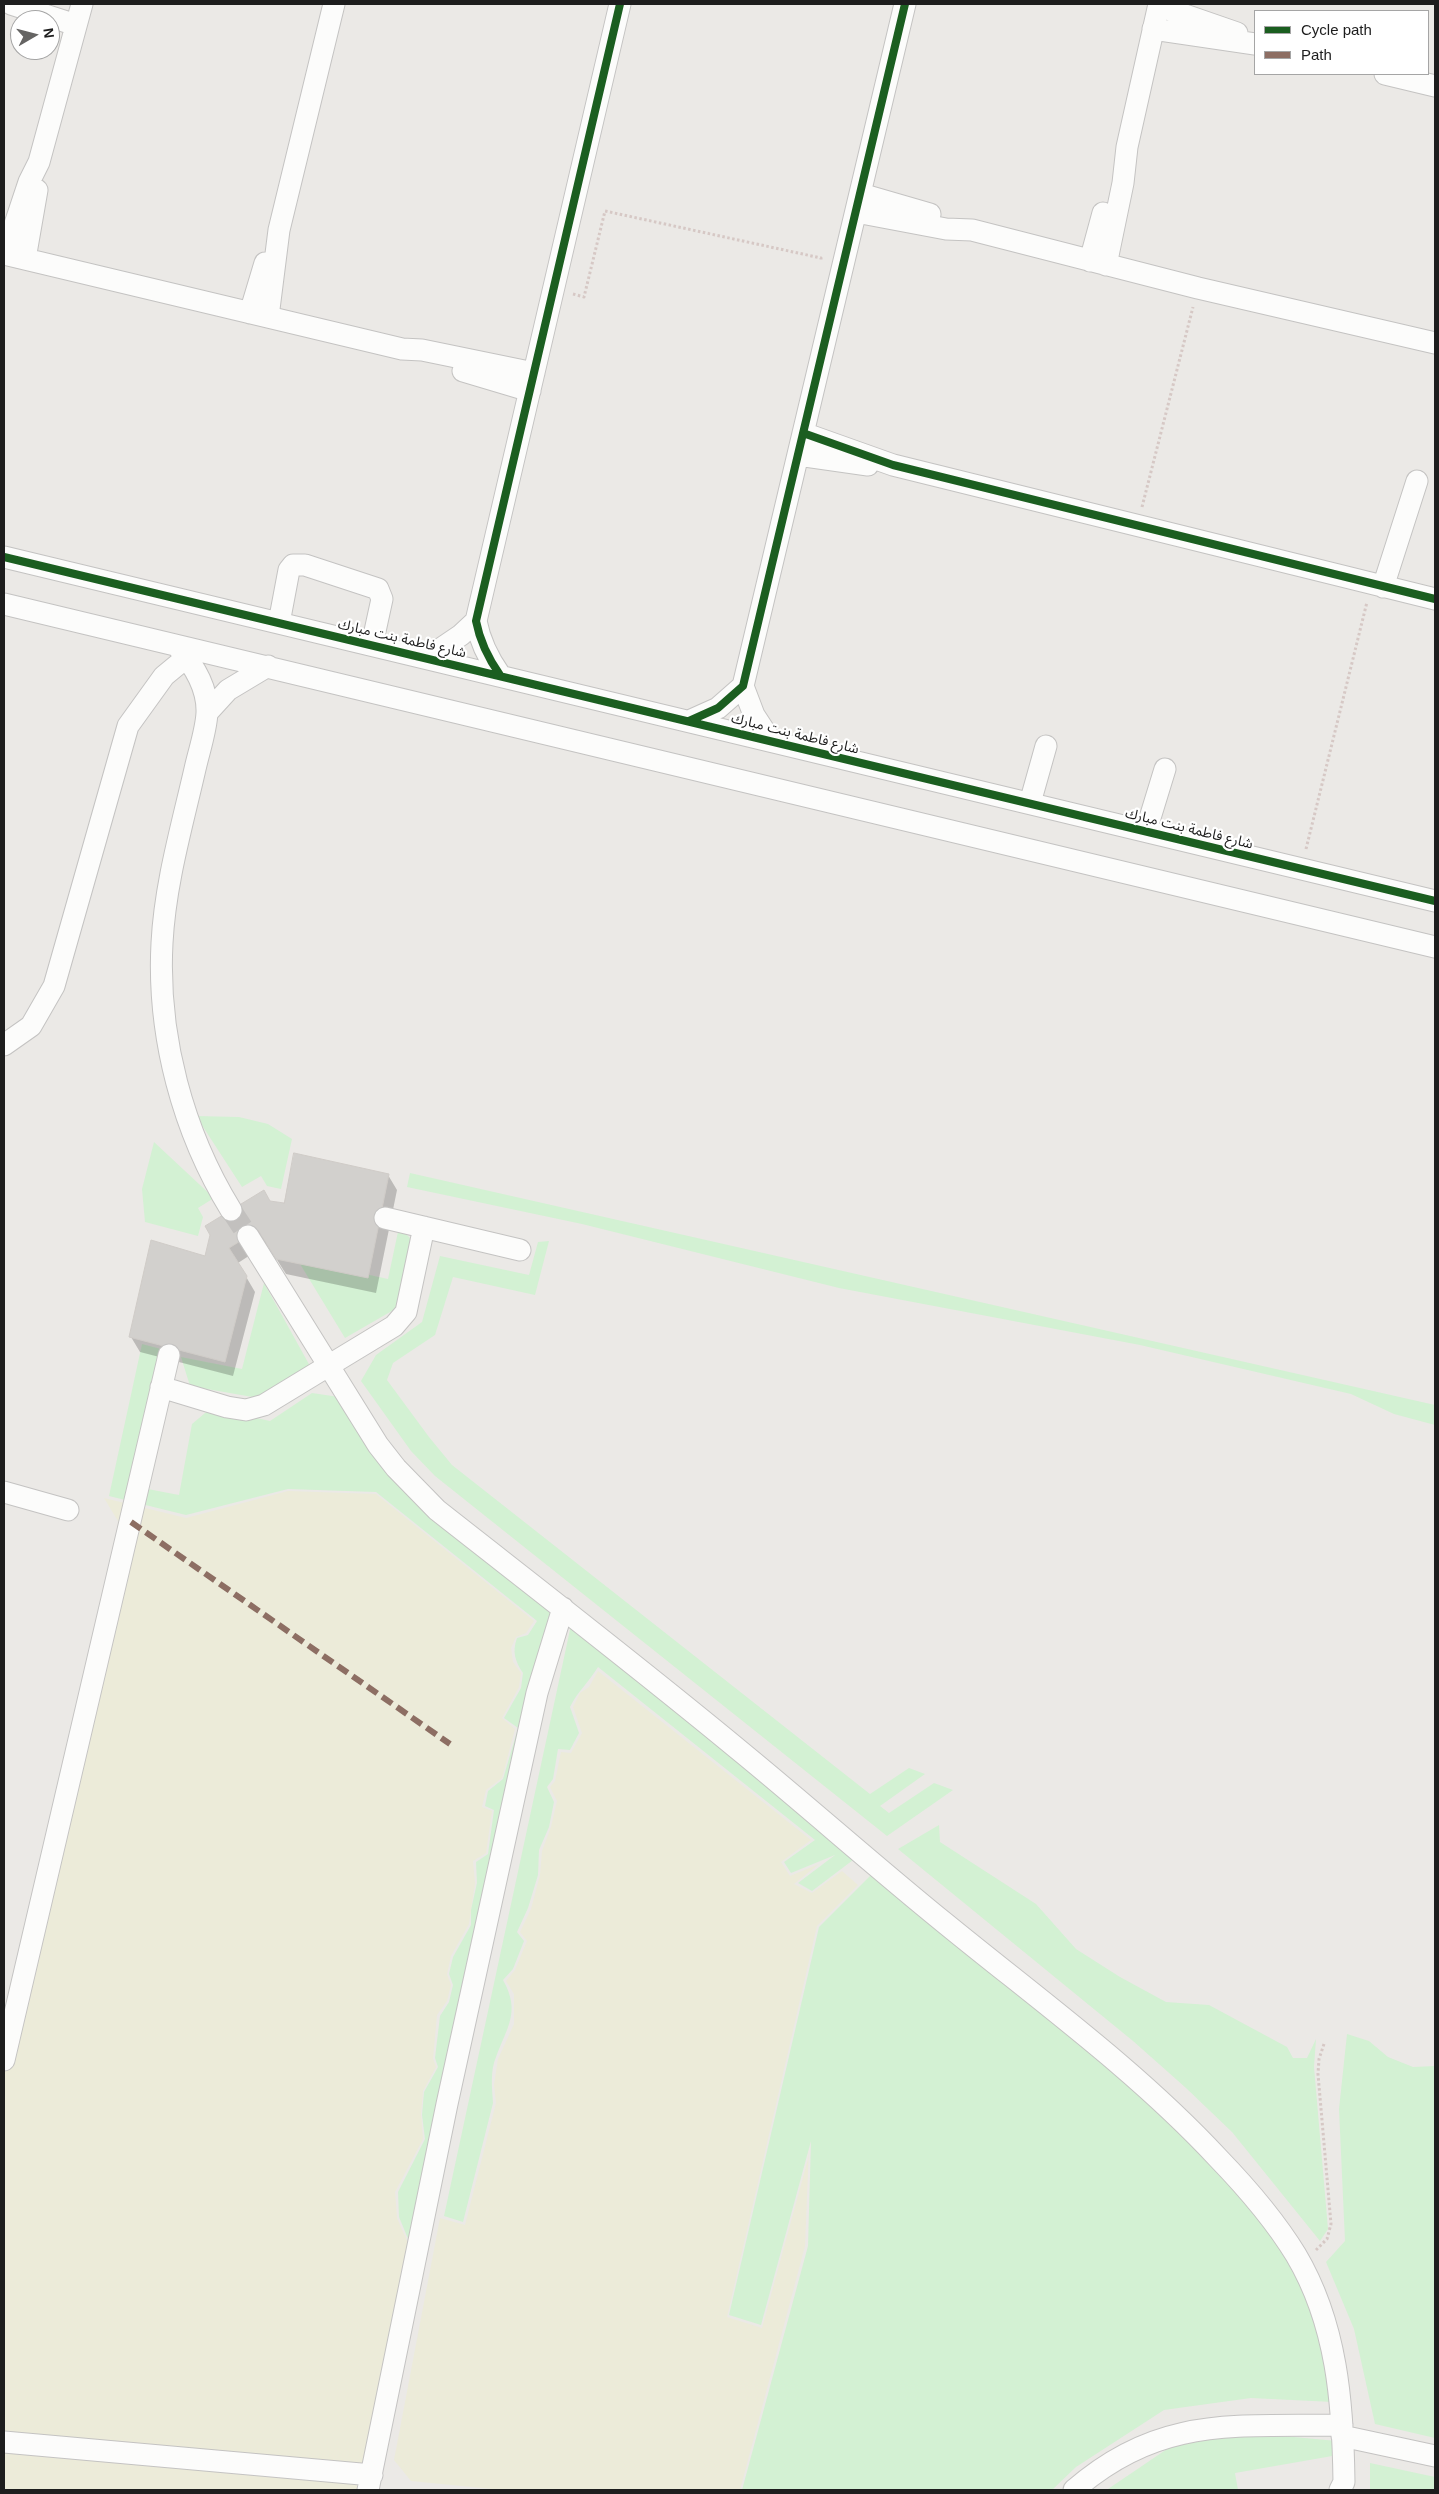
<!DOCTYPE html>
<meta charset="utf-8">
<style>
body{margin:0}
#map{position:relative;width:1439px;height:2494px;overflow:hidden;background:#ebe9e6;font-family:Arial,sans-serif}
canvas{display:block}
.frame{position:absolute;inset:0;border:5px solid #1d1d1d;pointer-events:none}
.legend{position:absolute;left:1254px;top:10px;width:175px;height:65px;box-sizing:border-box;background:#fff;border:1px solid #a5a5a5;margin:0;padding:6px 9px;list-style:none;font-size:15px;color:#1d1d1d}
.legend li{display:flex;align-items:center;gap:10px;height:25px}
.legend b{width:25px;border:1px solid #a5a5a5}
.north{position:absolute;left:10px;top:10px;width:50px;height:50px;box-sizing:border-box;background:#fff;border:1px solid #a5a5a5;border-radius:50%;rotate:82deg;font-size:14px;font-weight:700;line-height:20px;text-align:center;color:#1d1d1d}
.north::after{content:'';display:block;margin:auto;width:18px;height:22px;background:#656463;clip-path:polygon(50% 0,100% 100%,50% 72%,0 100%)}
</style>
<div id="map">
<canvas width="1439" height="2494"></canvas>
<div class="frame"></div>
<ul class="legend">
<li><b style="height:6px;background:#1b5e20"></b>Cycle path</li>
<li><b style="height:6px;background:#8d6e63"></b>Path</li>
</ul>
<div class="north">N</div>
</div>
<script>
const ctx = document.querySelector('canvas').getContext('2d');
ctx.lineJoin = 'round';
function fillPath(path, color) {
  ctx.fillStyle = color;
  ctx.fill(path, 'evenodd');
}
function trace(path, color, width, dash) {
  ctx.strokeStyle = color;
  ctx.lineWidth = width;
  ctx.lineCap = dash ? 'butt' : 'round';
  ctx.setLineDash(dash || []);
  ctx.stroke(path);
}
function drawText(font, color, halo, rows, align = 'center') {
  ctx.font = font + ' Arial,"Noto Sans Arabic",sans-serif';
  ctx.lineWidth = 4.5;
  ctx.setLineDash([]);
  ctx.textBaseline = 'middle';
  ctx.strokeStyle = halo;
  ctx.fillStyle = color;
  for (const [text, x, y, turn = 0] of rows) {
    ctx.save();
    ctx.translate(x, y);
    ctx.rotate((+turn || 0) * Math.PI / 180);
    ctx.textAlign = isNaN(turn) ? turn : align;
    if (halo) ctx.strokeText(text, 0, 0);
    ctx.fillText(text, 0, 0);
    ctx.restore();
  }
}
const farmland = new Path2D(`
 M288,1491l88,3 158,127 -8,12 -10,4 -5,11 2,14 8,11 -2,14 -17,31 13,11 -13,49 -16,12 -4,17 10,4 -6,42 -13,8 2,22 -6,41 -18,32 -4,18 4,11 -4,16 -10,14 -4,44 3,8 -13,24 -2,23 2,25 -28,53 2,26 15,34 -49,238h-359v-465l117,-499 -17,-28 82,20z
 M598,1671l213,169 -30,22 9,14 29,-12 -25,20 18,9 30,-22 16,14 -41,41 -90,391 35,11 46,-169 1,-12 -4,99 -65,244h-238l-91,-9 -17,-21 46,-242 25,7 31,-122 -2,-18 4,-26 16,-35v-30l-8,-13 9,-11 12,-29 -7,-9 11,-23 9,-34 2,-24 9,-24 6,-26 -7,-14 5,-6 6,-29 10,1 11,-20 -9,-26 7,-14 9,-6z`);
const park = new Path2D(`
 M196,1116l43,1 29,7 24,15 -11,50 -14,-3 -6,-10 -19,11z
 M154,1142l60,56 -16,10 5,9 -5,19 -53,-14 -3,-33z
 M410,1173l1025,232v20l-41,-11 -43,-20 -211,-49 -301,-57 -257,-64 -175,-37z
 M399,1227l18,18 -13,59 -59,34 -48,-79 91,20z
 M549,1241l-14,54 -82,-18 -18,58 -42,28 -6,17 42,57 23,28 418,329 39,-26 16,6 -45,32 9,7 45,-30 19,7 -66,46 -452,-360 -24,-25 -50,-70 15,-26 46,-33 18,-66 89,19 9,-33z
 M264,1283l46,83 -52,32 -68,-12 -9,-29 61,12z
 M142,1344l23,6 -33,136 47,9 13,-71 19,-16 59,13 42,-28 27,4 52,81 161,130 -141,638 -12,-29 -1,-25 27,-53 -3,-24 2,-23 14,-25 -3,-9 5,-42 9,-14 4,-17 -4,-11 4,-17 18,-32v-15l6,-27 -1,-21 12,-8 6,-44 -9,-4 3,-15 15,-12 15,-51 -14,-10 17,-30 2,-15c-8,-12 -11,-21 -6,-35l11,-3 9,-14 -161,-129 -88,-3 -102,26 -77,-19z
 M571,1625l290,229 -49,37 -14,-8 37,-28 -44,18 -7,-11 31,-22 -217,-173c-9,15 -20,24 -28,40l9,26 -9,17 -12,-1 -5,30 -6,8 7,15 -5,25 -10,23 -1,25 -10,33 -11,24 7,9 -11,28 -10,11c18,32 4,47 -7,77 -6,14 -4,31 -3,46l-30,119 -19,-6z
 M939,1825l1,17 96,62 40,45 44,28 46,25 43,3 78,42 6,11h14l9,-19 -2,28 14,162 -8,12 -88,-109 -46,-44 -53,-47 -235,-192z
 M874,1872l235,195 123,112 64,82 28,69 9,72 -82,-4 -87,12 -88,57 -24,23h-310l66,-244 3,-105 -50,184 -32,-10 90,-388z
 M1347,2034l22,7 19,16 25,10 22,-1v372l-60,-14 -21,-95 -28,-67 19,-21 -6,-132z
 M1227,2436h56l54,5 1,14 -103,18 3,17 -130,-1 62,-42z
 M1370,2463l65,14v13h-65z`);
const shadow = new Path2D(`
 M388,1175l9,15 -21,103 -90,-19 -19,-30 -29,19 17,29 -22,84 -93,-24 -9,-15 74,-80 6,-22 58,-33 16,3z`);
const building = new Path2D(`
 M294,1153l95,21 -21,104 -92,-19 -18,-29 -29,18 18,28 -22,86 -96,-25 22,-97 54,16 5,-21 -5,-9 59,-36 6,11 14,2z`);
const minorTunnel = new Path2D(`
 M231,1210l17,26`);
const path = new Path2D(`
 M573,294l11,3 21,-86 216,47v4
 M1142,507l51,-200
 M1306,849l61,-247
 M1316,2250l11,-11 4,-15 -13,-150 1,-15 5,-15`);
const minor = new Path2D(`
 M11,4l65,21
 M1159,6l78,27
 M1153,29l102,15
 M1385,74l50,12
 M861,194l69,20
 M856,212l90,17 26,1 226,58 237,55
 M4,254l398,95 20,1 112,23
 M5,254l24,-72 10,-20 43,-158
 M25,259l12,-69
 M1090,261l13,-48
 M1106,265l17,-82 4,-36 32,-143
 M250,313l15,-50
 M268,317l11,-87 55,-226
 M463,371l67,20
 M803,433l90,32 542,134
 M798,455l70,10
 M4,557l1431,344
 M1383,587l34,-106
 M4,604l1431,343
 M279,623l10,-53 4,-5h12l73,24 4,10 -10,46
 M177,646c16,18 31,42 30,67 -1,18 -8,38 -12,56 -13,57 -30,115 -33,174 -5,93 21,189 69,267
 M427,658l34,-23 15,-14
 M500,675c-12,-17 -20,-33 -24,-54l144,-617
 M743,686l11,29 17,26
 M207,713l21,-23 40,-24
 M689,721l29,-13 25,-22 162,-682
 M1030,803l16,-57
 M1146,831l19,-62
 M4,1045l27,-19 23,-40 74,-260 36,-50 23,-19
 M385,1218l135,32
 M248,1236l130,209 18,23 41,42c103,81 207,161 308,245 68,56 133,114 201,169 93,76 190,146 272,234 29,30 56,61 78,97 41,69 47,148 48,227l-4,8
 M161,1387l66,20 19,3 18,-5 64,-39 66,-40 12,-14 18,-85
 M4,1492l64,18
 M4,2060l165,-705
 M1342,2436l93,20
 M4,2442l368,33
 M368,2490l79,-386 90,-411 26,-85
 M1074,2490c86,-75 161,-63 268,-65`);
const quiet = new Path2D(`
 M131,1522l319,222`);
const cycleway = new Path2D(`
 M803,433l90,32 542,134
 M4,557l1431,344
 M500,675c-12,-17 -20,-33 -24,-54l144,-617
 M689,721l29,-13 25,-22 162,-682`);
const streetNames = [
 ["شارع فاطمة بنت مبارك",402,639,13],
 ["شارع فاطمة بنت مبارك",795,734,14],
 ["شارع فاطمة بنت مبارك",1189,829,14]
];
fillPath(farmland, '#ecebd9');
fillPath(park, '#d3f1d3');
fillPath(shadow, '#0003');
fillPath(building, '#d2d0cd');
trace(building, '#cfcbc7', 1);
trace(minorTunnel, '#c2c0be', 21, [21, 11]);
trace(minor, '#c4c3c2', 23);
trace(path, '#d6c8c5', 3, [2.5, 2.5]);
trace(minor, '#fcfcfb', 21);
trace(quiet, '#8d6e63', 6, [12, 6]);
trace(cycleway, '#1b5e20', 8);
drawText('14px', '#1d1d1d', '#fff', streetNames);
</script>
